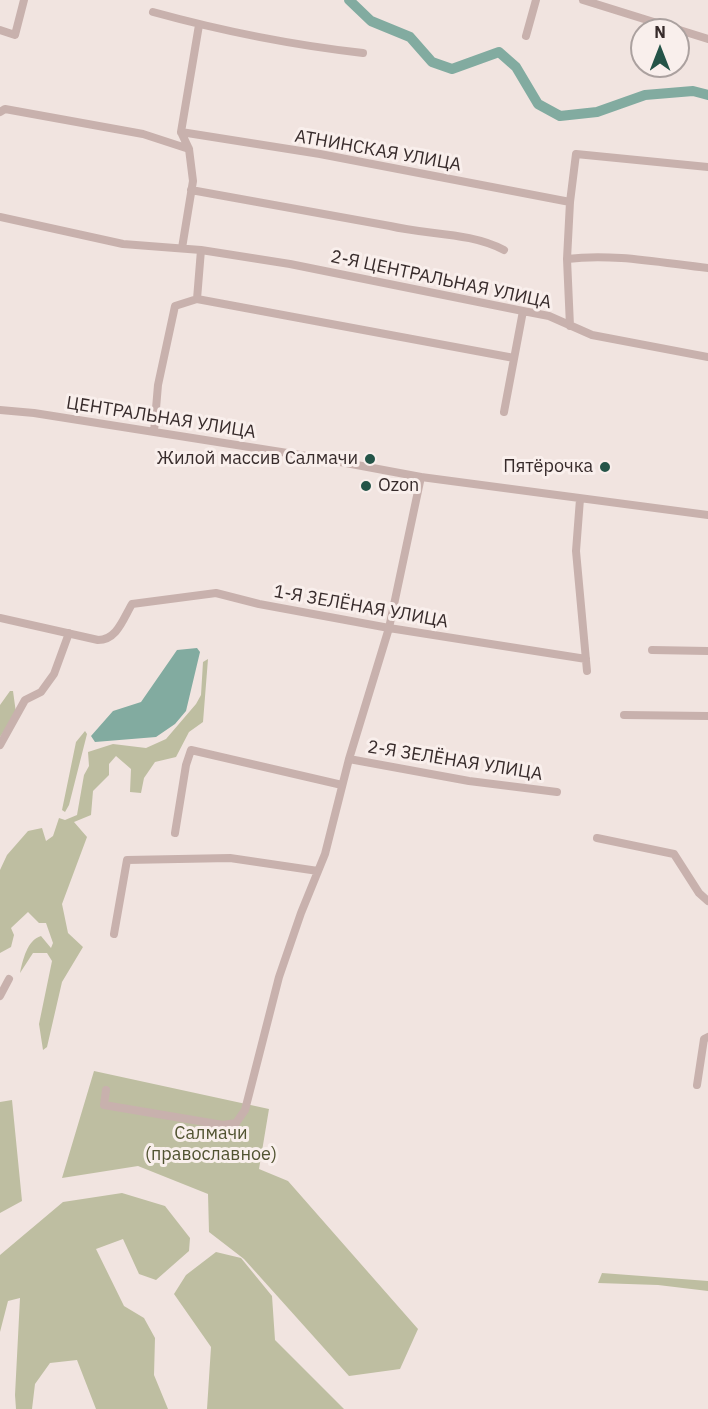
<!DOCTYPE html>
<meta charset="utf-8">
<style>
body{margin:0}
#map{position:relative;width:708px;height:1409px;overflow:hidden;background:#f1e4e0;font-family:"IBM Plex Sans",sans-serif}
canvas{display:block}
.north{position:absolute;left:630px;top:18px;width:60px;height:60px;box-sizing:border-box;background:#f9efec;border:2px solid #aba19f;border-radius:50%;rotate:0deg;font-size:16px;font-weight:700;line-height:24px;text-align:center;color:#372b2b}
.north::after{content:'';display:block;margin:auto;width:21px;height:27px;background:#245448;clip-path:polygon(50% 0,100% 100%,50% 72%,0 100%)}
</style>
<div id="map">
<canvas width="708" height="1409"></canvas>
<div class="north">N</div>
</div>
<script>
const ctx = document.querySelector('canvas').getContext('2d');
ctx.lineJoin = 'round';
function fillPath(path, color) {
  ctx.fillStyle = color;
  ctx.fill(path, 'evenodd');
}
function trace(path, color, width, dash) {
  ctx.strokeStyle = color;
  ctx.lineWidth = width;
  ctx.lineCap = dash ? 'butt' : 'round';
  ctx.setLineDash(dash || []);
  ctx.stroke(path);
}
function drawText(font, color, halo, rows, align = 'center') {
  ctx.font = font + ' "IBM Plex Sans",sans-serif';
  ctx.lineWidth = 6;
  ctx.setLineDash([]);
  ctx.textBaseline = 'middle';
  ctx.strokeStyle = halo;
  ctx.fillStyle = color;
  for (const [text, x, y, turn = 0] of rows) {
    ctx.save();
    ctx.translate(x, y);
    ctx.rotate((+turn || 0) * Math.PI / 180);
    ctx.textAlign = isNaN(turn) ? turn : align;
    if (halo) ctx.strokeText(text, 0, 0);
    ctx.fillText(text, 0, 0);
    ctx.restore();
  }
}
const green = new Path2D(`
 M208,659l-5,63 -14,10 -13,25 -21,5 -11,16 -3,15 -11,-1 1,-23 -15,-13 -7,8v11l-16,16 -2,24 -17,7 13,15 -25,67 6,29 15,14 -21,35 -15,65 -4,3 -4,-26 13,-63 -5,-8h-14l-13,20c3,-13 7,-33 21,-37l10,12 2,-5 -7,-20h-7l-11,-11 -17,16 3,7 -3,12 -11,6v-83l7,-15 21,-24 14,-3 4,13 7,-5 6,-18 6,2 12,-5 7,-40 5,-9 -1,-14 25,-8 33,4 20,-9 30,-35 5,-9 2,-33z
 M10,691h3l3,22 -16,24v-32z
 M85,731l2,3 -18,71 -4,7 -3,-2 14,-68z
 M94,1071l175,38 -10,60 29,12 130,148 -18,40 -51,7 -105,-117 -35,-27 -1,-38 -70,-28 -76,12z
 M12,1100l10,101 -22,12v-111z
 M122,1193l43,13 25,32 -1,13 -33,29 -17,-6 -16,-35 -27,10 28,57 20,12 11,20 -1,37 14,34h-72l-19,-49 -27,3 -15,21 -3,25h-16l-1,-14 5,-97 -12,3 -8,31v-77l63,-53z
 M216,1252l25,6 31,38 3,44 69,69h-137l4,-62 -37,-53 12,-19z
 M602,1273l106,8v10l-50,-6 -60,-2z`);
const water = new Path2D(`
 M197,648l3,4 -14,59 -11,13 -19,13 -61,5 -4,-6 22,-25 28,-9 36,-52z`);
const river = new Path2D(`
 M349,0l22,21 39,16 22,25 20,7 47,-17 17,15 22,37 22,12 37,-4 48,-17 48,-4 15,4`);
const minor = new Path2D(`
 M583,0l125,39
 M153,12c69,19 139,33 210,41
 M0,30l15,5 9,-35
 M526,36l10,-36
 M0,112l5,-3 138,25 46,15
 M181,132l139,22 250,48
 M191,190l199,36c37,9 80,6 114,24
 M0,217l123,27 78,6 89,14 233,47 26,5 43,19 116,22
 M182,248l11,-67 -4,-32 -8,-17 18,-107
 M567,259c46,-6 95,4 141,9
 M197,299l4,-49
 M570,326l-3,-67 3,-57 6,-48 132,13
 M0,410l34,3 285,45 102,19 287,38
 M504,412l19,-101
 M154,432l4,-47 17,-79 22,-7 317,59
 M580,499l-4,52 11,120
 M0,618l98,22c19,0 25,-21 34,-36l84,-11 43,11 130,24 197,31
 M652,650l56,1
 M624,715l84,1
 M0,745l25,-45 16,-8 13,-18 15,-41
 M349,759l120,22 88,11
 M175,833l11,-68 5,-15 151,35
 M597,838l77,16 25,39 9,8
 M114,934l13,-74 103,-2 88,13
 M0,996l9,-17
 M697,1085l7,-46 4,-2
 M106,1090l-2,15 119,20 13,-2 9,-13 34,-133 22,-64 24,-59 24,-95 40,-131 32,-151`);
const markers = [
 [370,459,6,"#245448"],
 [605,467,6,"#245448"],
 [366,486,6,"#245448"]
];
const streetNames = [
 ["АТНИНСКАЯ УЛИЦА",378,151,10],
 ["2-Я ЦЕНТРАЛЬНАЯ УЛИЦА",441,280,12],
 ["ЦЕНТРАЛЬНАЯ УЛИЦА",161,418,9],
 ["1-Я ЗЕЛЁНАЯ УЛИЦА",361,607,10],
 ["2-Я ЗЕЛЁНАЯ УЛИЦА",455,761,9]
];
const poiNames = [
 ["Жилой массив Салмачи",358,459],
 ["Пятёрочка",593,467],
 ["Ozon",378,486,"left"]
];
const parkNames = [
 ["Салмачи",211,1134],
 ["(православное)",211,1155]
];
fillPath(green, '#bebea1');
fillPath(water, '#82aba0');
trace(river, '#82aba0', 10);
trace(minor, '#c8b1ad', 8);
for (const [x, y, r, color] of markers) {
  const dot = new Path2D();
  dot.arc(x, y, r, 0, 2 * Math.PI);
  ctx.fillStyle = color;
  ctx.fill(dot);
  trace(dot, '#f9efec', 2);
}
drawText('18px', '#372b2b', '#f9efec', streetNames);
drawText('18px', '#372b2b', '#f9efec', poiNames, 'right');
drawText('18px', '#515331', '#f9efec', parkNames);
</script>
